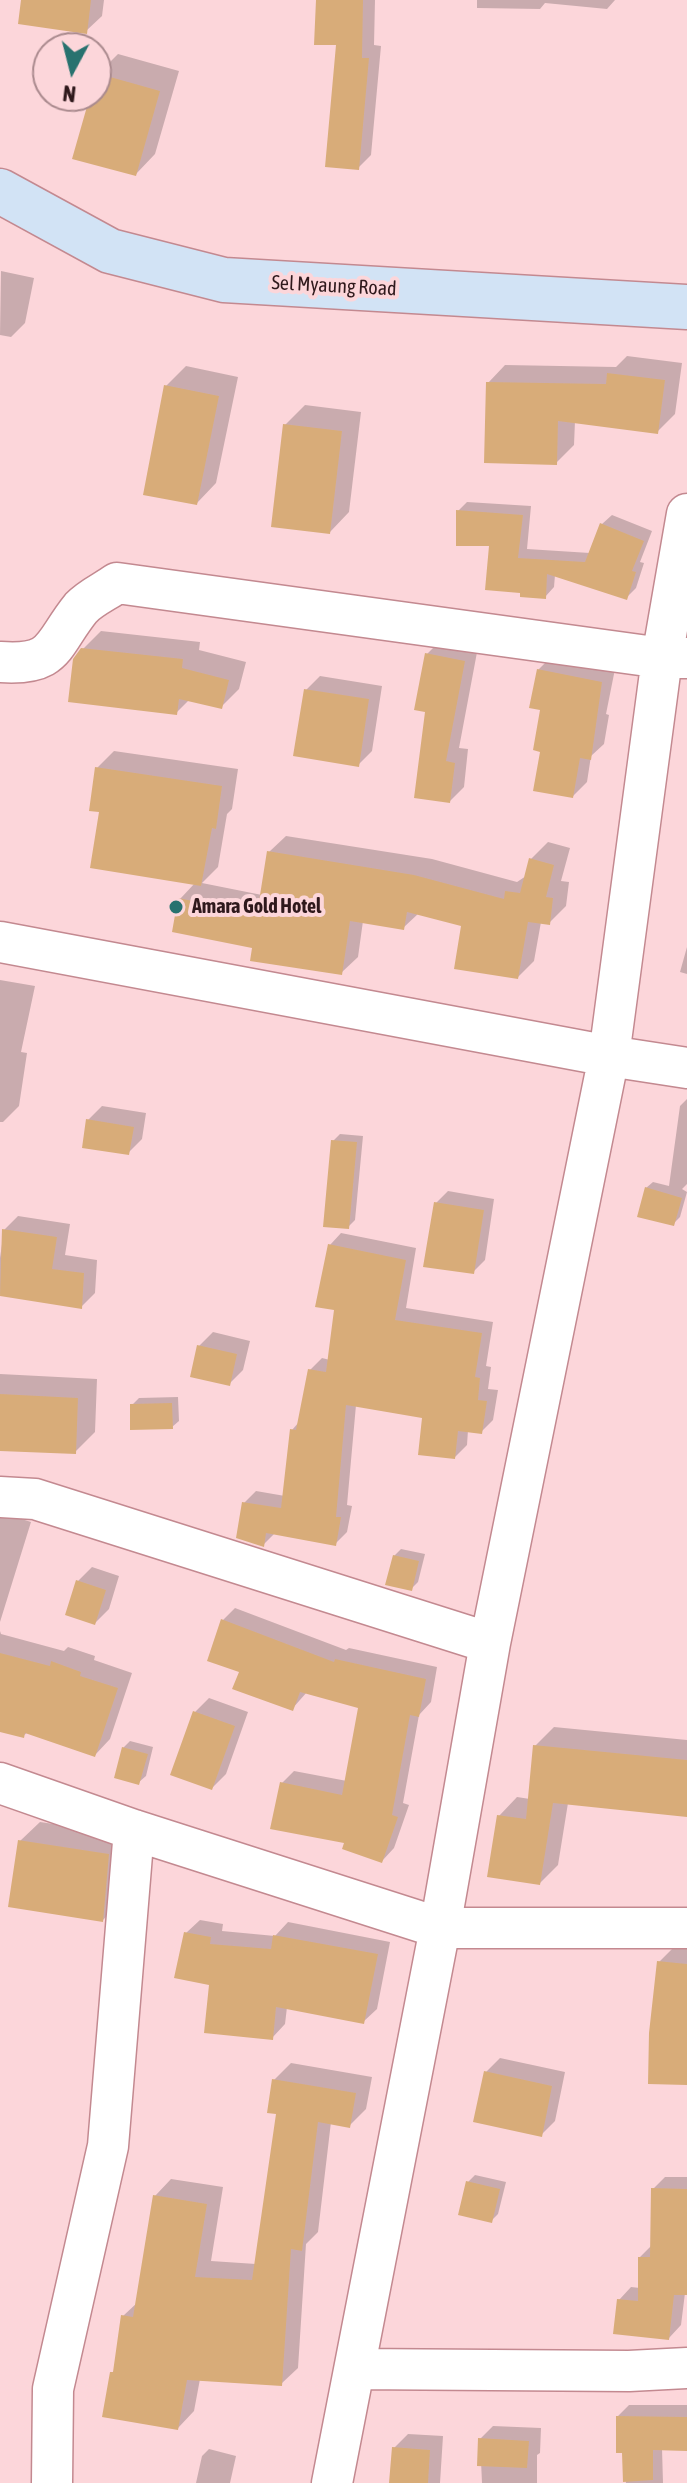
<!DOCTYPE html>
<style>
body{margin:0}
#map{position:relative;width:687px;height:2483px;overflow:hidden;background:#fcd6da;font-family:"Asap Condensed",sans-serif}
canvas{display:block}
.north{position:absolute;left:32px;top:32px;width:80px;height:80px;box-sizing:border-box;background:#fcd6da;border:2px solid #aa8a8e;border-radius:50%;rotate:187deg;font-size:22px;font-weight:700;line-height:32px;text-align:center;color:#2f191c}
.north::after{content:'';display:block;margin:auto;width:28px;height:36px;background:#28726f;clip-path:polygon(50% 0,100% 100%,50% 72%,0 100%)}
</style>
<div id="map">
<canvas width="687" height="2483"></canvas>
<div class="north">N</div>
</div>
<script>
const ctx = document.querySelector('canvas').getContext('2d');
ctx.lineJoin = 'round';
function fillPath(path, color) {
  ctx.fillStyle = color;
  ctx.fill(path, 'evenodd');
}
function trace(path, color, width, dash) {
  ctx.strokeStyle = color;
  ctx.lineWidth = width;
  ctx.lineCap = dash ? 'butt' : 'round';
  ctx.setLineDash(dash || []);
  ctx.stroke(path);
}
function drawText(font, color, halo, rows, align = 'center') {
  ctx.font = font + ' "Asap Condensed",sans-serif';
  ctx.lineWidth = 8;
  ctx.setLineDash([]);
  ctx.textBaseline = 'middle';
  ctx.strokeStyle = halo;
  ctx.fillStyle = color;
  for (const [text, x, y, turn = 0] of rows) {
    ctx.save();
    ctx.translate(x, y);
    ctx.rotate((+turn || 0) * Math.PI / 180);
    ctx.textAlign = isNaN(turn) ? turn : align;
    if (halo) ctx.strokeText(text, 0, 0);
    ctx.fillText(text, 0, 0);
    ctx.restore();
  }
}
const shadow = new Path2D(`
 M23,0h81l-2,16 -16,15z
 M298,0h102h-25l-1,45 7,1 -10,109 -13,13 -20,-124 -20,-44z
 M477,0h138l-8,9 -62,-6 -5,6 -63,-1z
 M118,54l61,17 -24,83 -19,20 -44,-78h4l2,-22z
 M1,271l33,7 -9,45 -14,14 -11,-2z
 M627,356l55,7 -7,51 -18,18 -82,-11 -1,24 -18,18 -68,-80 17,-18 111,2z
 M186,366l52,11 -22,106 -19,20 -31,-117z
 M305,405l56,7 -12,100 -19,20 -45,-107z
 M467,502l64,4 -4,43 63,4 12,-29 10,-9 40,16 -12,31 4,1 -8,25 -9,9 -72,-22 -1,12 -9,10 -87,-86z
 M101,631l99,11 -1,8 47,12 -7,27 -18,18 -32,-7 -13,13 -93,-64z
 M441,640l37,7 -19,101 9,1 -4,38 -14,14 -23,-91v-56z
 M552,656l63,13 -9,45 3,1 -5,29 -13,12 -4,26 -14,14 -31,-88 -4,-38z
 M320,676l62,10 -10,65 -14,14 -52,-75z
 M114,751l124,18 -6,40 -5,5 -9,53 -16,16 60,12 7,-43 17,-16 146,23 85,23 9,-6 5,-17 17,-17 22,6 -9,33 8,1 -3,24 -17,17 -8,-1 -7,39 -16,16 -54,-53 -45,-11 -16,15 -40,-7 -5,36 -17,16 -87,-26 -74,-48 15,-16 -93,-73 -5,-42z
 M687,947v27l-7,-2z
 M0,980l35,6 -14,66 6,1 -8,53 -16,16h-3z
 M687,1099v85l-5,5 5,3 -7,25 -7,7 -27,-36 7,-6 16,4 11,-80z
 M102,1106l44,7 -4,26 -14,14 -40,-33z
 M340,1134l23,2 -8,84 -7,7 -15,-86z
 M448,1191l46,8 -9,61 -12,12 -37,-69z
 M18,1216l52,8 -5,31 32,5 -2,33 -14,14 -81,-13v-36l4,-28z
 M341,1233l75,15 -10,60 87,14 -7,44 5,1 -3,22 10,1 -5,30 -12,12 -13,-2 -1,15 -12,12 -31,-40 -68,-12 -9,100 5,1 -5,26 -12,12 -60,-11 -12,12 -19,-42 12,-12 29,5 7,-66 7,-8 11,-52 12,-12 8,2 6,-52 -6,-63z
 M213,1332l37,9 -7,29 -14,14 -30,-38z
 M0,1374l97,5 -2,53 -20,20 -75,-3z
 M178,1397l1,24 -7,6 -40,-22 7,-7z
 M0,1512l31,10 -31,100z
 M401,1549l24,5 -7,28 -7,7 -17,-33z
 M92,1567l27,9 -10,33 -14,14 -17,-42z
 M235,1608l111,42 3,-2 88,19 -6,35 -12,13 -16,88 6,2 -15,43 -12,13 -35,-19 -65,-59 12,-12 53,10 13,-74 -53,-15 -15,17 -50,-38 -33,-11 14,-40z
 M0,1631l1,3 63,17 4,-4 27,9 -1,4 38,13 -22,66 -15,16 -67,-23 -5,4 -23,-6z
 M209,1698l39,14 -22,62 -14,14 -17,-76z
 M554,1727l133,13v75l-119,-12 -10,62 -18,18 -41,-67 18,-19 13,2 5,-53z
 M130,1741l23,6 -7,29 -7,6 -16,-34z
 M40,1822l88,13 -6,65 -19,20 -83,-79z
 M200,1920l23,4 -1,7 53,5 13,-14 102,20 -13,67 -14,13 -76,-15 -2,17 -13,14 -61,-54 -25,-51z
 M673,1948l14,1v134l-28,-121z
 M500,2058l65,14 -10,49 -14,14 -55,-63z
 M291,2063l81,14 -6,32 -16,16 -19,-3 -13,110 -12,12 -8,124 -17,16 -81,-5 -6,32 -16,17 -66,-55 4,-4 7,-53 15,-14 17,-106 16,-17 52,8 -12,74 45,3 22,-151 -4,-33z
 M475,2175l31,7 -8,32 -7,7 -23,-39z
 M665,2177h22v116h-2l-4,32 -12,13 -50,-38 12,-13 9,1v-31l12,-12 1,-56z
 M629,2405h58v43h-25l1,35h-37l-8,-67z
 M493,2426l48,2 -1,25 -3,2v28h-55l-2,-44z
 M408,2434l35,2 -3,47h-49l3,-35z
 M209,2449l27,7 -6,27h-34l6,-27z`);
const building = new Path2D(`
 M21,0h70l-4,34 -69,-10z
 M316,0h47l-1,58h7l-10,112 -34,-3 11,-122h-22z
 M96,73l64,18 -24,85 -64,-17 18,-63h6z
 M607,373l58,7 -7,54 -100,-13 -1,44 -73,-2 2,-81 120,2z
 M164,385l55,11 -22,109 -54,-10z
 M283,424l59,7 -12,103 -59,-7z
 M456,510l67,5 -5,43 67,4 15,-39 44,18 -12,30 4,1 -9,28 -80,-26 -1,25 -26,-2v-4l-35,-3 4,-44h-33z
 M81,648l102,11 -1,9 47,12 -7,29 -43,-10 -2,16 -109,-13 5,-43z
 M425,653l40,8 -19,100 9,2 -5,40 -36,-5 11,-86 -11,-2z
 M537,669l65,13 -11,78 -11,-2 -7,40 -40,-7 7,-39 -7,-2 7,-40 -11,-2z
 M304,689l65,10 -10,68 -66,-11z
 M95,767l127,19 -6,43 -4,-1 -11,58 -111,-18 9,-56 -10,-1z
 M267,851l147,24 90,24 1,-8 15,2 9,-35 25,7 -8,32 7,1 -3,27 -22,-3 -10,57 -64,-10 7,-43 -54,-14 -3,18 -54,-9 -8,54 -92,-14 2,-13 -80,-16 6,-34 79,16z
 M86,1119l48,8 -5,28 -47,-7z
 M331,1140l26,2 -8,87 -26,-2z
 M645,1187l37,11 -8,28 -37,-9z
 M434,1202l50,8 -10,64 -51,-7z
 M2,1229l55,8 -5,32 32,4 -2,36 -82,-13z
 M328,1244l78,16 -11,60 87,13 -7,44 5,1 -2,22 9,1 -5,33 -24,-3 -3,28 -37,-4 4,-37 -76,-13 -10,112h5l-5,29 -70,-13 -2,14 -28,-9 6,-36 39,6 9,-79 6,1 12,-61 18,3 8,-62 -19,-3z
 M197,1345l40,9 -7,32 -40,-9z
 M0,1394l78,4 -2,56 -76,-3z
 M172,1403l1,26 -43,1v-26z
 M393,1555l26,6 -7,30 -27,-6z
 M76,1580l30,10 -11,35 -30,-10z
 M221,1619l113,43 1,-3 91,20 -7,38 -9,-2 -18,100 6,2 -16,46 -40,-14 2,-6 -74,-14 10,-47 62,13 16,-87 -58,-16 -7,19 -61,-22 7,-17 -32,-11z
 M0,1653l50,13 1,-5 30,11 -1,4 38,12 -23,69 -70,-24 -1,5 -24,-6z
 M193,1711l42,15 -23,64 -42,-15z
 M533,1745l154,15v57l-134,-14 -13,82 -53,-8 10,-62 29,4z
 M122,1747l26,7 -9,31 -25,-7z
 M18,1840l91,14 -6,68 -95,-15z
 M184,1932l27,5 -1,7 61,5 2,-14 105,19 -14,70 -88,-17 -3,33 -69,-7 5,-48 -35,-7z
 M657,1961l30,3v121l-39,-1 1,-51z
 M484,2071l68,15 -10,51 -69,-15z
 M272,2079l84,14 -6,35 -32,-6 -16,129 -11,-2 -9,137 -95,-6 -9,50 -76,-13 8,-45h3l8,-57 12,2 20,-122 54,9 -12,73 57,3 24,-166 -9,-1z
 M466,2181l34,8 -8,34 -34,-8z
 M651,2188l36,1v106h-13l-5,45 -56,-6 4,-35 21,2v-44h12z
 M616,2416l71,1v34l-34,-1v30l-30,2 -1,-29h-6z
 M478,2438l51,3 -2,27 -50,-2z
 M392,2447l38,3 -2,33h-39z`);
const minor = new Path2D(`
 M0,662c57,4 51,-17 81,-54 9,-10 25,-17 36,-25l545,75h25
 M0,942l609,114 78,12
 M0,1497l35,2 455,144
 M0,1783l134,47 306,98h247
 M355,2369l274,2 58,-3
 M52,2483l1,-94 55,-243 26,-316
 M332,2483l108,-555 50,-285 119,-587 53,-398 25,-144`);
const secondary = new Path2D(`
 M0,191l110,60 114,29 463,27`);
const markers = [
 [176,907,8,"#28726f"]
];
const streetNames = [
 ["Sel Myaung Road",334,286,3]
];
const poiNames = [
 ["Amara Gold Hotel",192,907]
];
fillPath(shadow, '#0003');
fillPath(building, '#d8ac79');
trace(minor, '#c38990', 43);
trace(secondary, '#c38990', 47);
trace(minor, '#fff', 40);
trace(secondary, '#d2e3f5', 44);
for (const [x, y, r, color] of markers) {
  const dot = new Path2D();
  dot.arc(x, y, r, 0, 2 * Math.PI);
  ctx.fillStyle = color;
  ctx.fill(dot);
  trace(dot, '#fcd6da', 3);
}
drawText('20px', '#2f191c', '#fcd6da', streetNames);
drawText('bold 20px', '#2f191c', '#fcd6da', poiNames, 'left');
</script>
